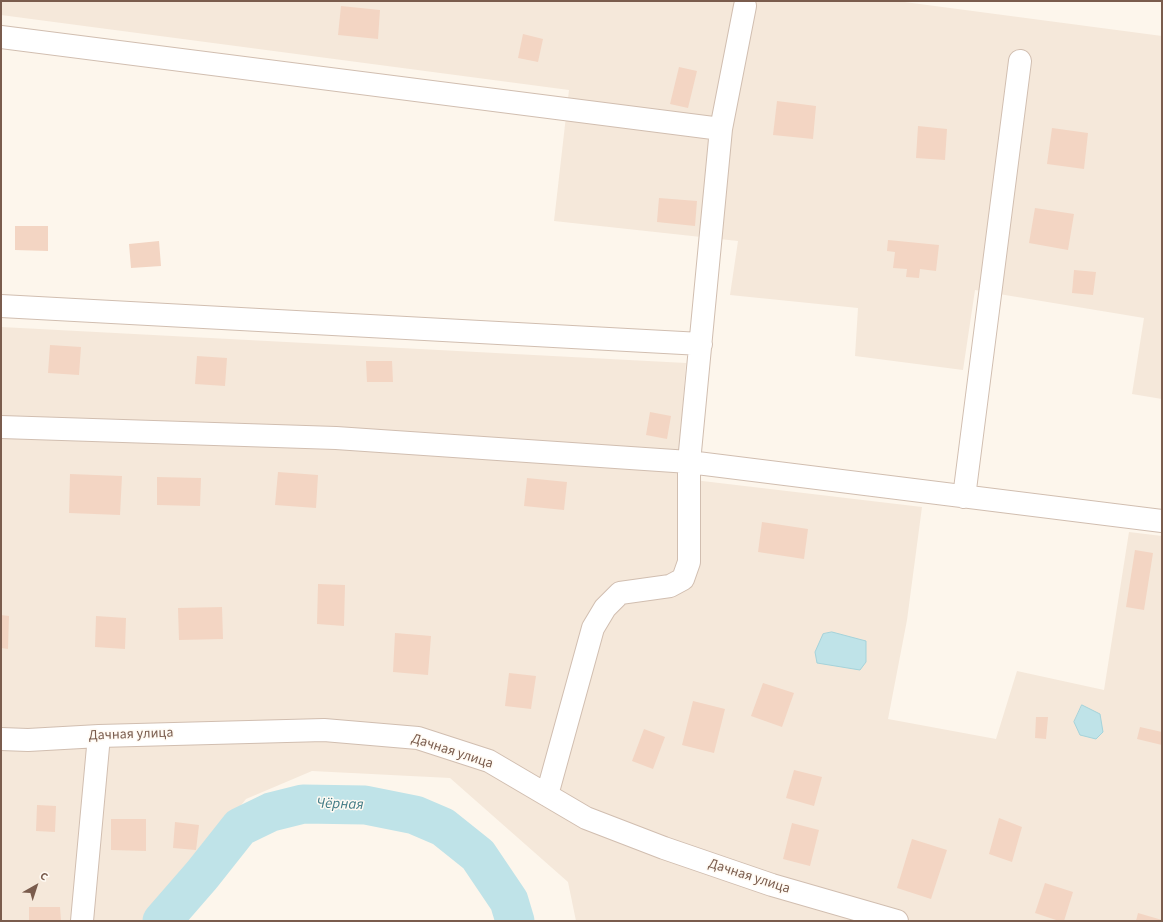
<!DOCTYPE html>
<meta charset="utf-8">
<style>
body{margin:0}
#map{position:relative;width:1163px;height:922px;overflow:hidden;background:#fdf6ec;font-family:"Source Sans 3",sans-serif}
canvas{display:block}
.frame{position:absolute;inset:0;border:2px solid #7a5c4d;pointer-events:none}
.north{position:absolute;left:16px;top:866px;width:40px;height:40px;-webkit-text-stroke:3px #fffaf3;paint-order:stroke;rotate:39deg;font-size:11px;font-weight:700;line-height:16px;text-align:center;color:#7a5c4d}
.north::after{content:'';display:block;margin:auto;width:14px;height:18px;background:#7a5c4d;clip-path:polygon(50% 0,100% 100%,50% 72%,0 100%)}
</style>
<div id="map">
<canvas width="1163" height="922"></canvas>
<div class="frame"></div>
<div class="north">С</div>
</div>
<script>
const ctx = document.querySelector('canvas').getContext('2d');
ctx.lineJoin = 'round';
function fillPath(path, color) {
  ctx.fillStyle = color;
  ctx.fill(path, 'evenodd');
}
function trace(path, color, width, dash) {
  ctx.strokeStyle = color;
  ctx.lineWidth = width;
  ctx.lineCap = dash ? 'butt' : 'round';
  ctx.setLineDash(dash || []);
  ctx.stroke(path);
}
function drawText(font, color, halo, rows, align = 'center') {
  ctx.font = font + ' "Source Sans 3",sans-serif';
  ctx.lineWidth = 3;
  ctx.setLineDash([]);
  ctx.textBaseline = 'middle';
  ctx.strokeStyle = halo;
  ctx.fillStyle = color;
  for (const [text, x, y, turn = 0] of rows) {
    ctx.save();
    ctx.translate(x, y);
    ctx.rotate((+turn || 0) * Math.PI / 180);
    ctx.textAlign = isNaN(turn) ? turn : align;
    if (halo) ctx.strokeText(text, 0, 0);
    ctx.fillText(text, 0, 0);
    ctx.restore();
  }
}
const residential = new Path2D(`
 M1,1h896l265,35v363l-30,-5 12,-76 -169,-28 -12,80 -108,-14 3,-48 -128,-13 8,-54 -184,-20 15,-131 -568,-75z
 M1,327l685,36 -9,115 245,29 -15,113 -19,99 108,20 21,-68 87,19 25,-158 33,4v385h-586l-8,-39 -118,-104 -138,-7 -66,28 -87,109 -9,13h-149z`);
const water = new Path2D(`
 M832,632l34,9v21l-6,8 -43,-7 -2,-11 8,-18z
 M1082,705l18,9 3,18 -7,7 -16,-4 -6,-13z`);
const river = new Path2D(`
 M162,921l40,-46 38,-48 31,-15 32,-8 62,1 50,10 28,12 35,28 31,46 6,20`);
const building = new Path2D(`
 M341,6l39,4 -2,29 -40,-4z
 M523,34l20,5 -5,23 -20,-4z
 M679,67l18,4 -9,37 -18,-4z
 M777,101l39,5 -3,33 -40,-4z
 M918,126l29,3 -2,31 -29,-2z
 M1052,128l36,5 -4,36 -37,-5z
 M659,198l38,3 -2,25 -38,-4z
 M1035,208l39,6 -6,36 -39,-7z
 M15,226h33v25l-33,-1z
 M888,240l51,5 -3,26 -16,-2 -1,9 -13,-1 1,-8 -14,-1 2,-16 -8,-1z
 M159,241l2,25 -30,2 -2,-24z
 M1074,270l22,2 -3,23 -21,-2z
 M50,345l31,2 -2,28 -31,-2z
 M197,356l30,2 -2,28 -30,-2z
 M366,361h26l1,21h-26z
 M650,412l21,4 -4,23 -21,-4z
 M278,472l40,3 -2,33 -41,-3z
 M70,474l52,2 -2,39 -51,-2z
 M157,477l44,1 -1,28 -43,-1z
 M527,478l40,4 -3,28 -40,-4z
 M762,522l46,7 -4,30 -46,-7z
 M1135,550l18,3 -9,57 -18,-3z
 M318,584l27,1 -1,41 -27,-2z
 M222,607l1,32 -44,1 -1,-32z
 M1,615l8,1 -1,33 -7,-1z
 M96,616l30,2 -1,31 -30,-2z
 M395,633l36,3 -3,39 -35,-3z
 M509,673l27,3 -5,33 -26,-3z
 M763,683l31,10 -12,34 -31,-11z
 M693,701l32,8 -11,44 -32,-8z
 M1036,717h12l-2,22 -11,-1z
 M1140,727l22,5v13l-25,-6z
 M644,729l21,8 -12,32 -21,-8z
 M794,770l28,7 -8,29 -28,-8z
 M37,805l19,1 -1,26 -19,-1z
 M999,818l23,9 -10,35 -23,-8z
 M111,819h35v32l-35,-1z
 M175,822l24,3 -3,25 -23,-2z
 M792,823l27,7 -9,36 -27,-7z
 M912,839l35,11 -16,49 -34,-11z
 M1045,883l28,9 -9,29h-5l-24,-8z
 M29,907h31l1,14h-32z
 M1138,913l24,7v1h-26z`);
const minor = new Path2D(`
 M1,37l720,92
 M1,306l700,38
 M1,427l335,11 353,24 473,59
 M964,497l56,-436
 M1,739l27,1 71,-4 225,-6 94,8 71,23 97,57 78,30 108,37 125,36
 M547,795l46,-167 12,-20 15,-15 50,-7 13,-7 6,-17v-100l32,-333 24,-123
 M82,921l17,-185`);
const streetNames = [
 ["Дачная улица",131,735,-2],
 ["Дачная улица",452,752,18],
 ["Дачная улица",749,877,18]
];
const waterNames = [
 ["Чёрная",340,805,2]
];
fillPath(residential, '#f5e8da');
fillPath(water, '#bfe3e8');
trace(water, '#a5d3da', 1);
trace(river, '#bfe3e8', 39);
fillPath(building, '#f3d5c3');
trace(minor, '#d1beb0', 24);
trace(minor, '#fff', 22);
drawText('14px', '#7a5c4d', '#fffaf3', streetNames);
drawText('italic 15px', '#437c86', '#fffaf3', waterNames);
</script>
